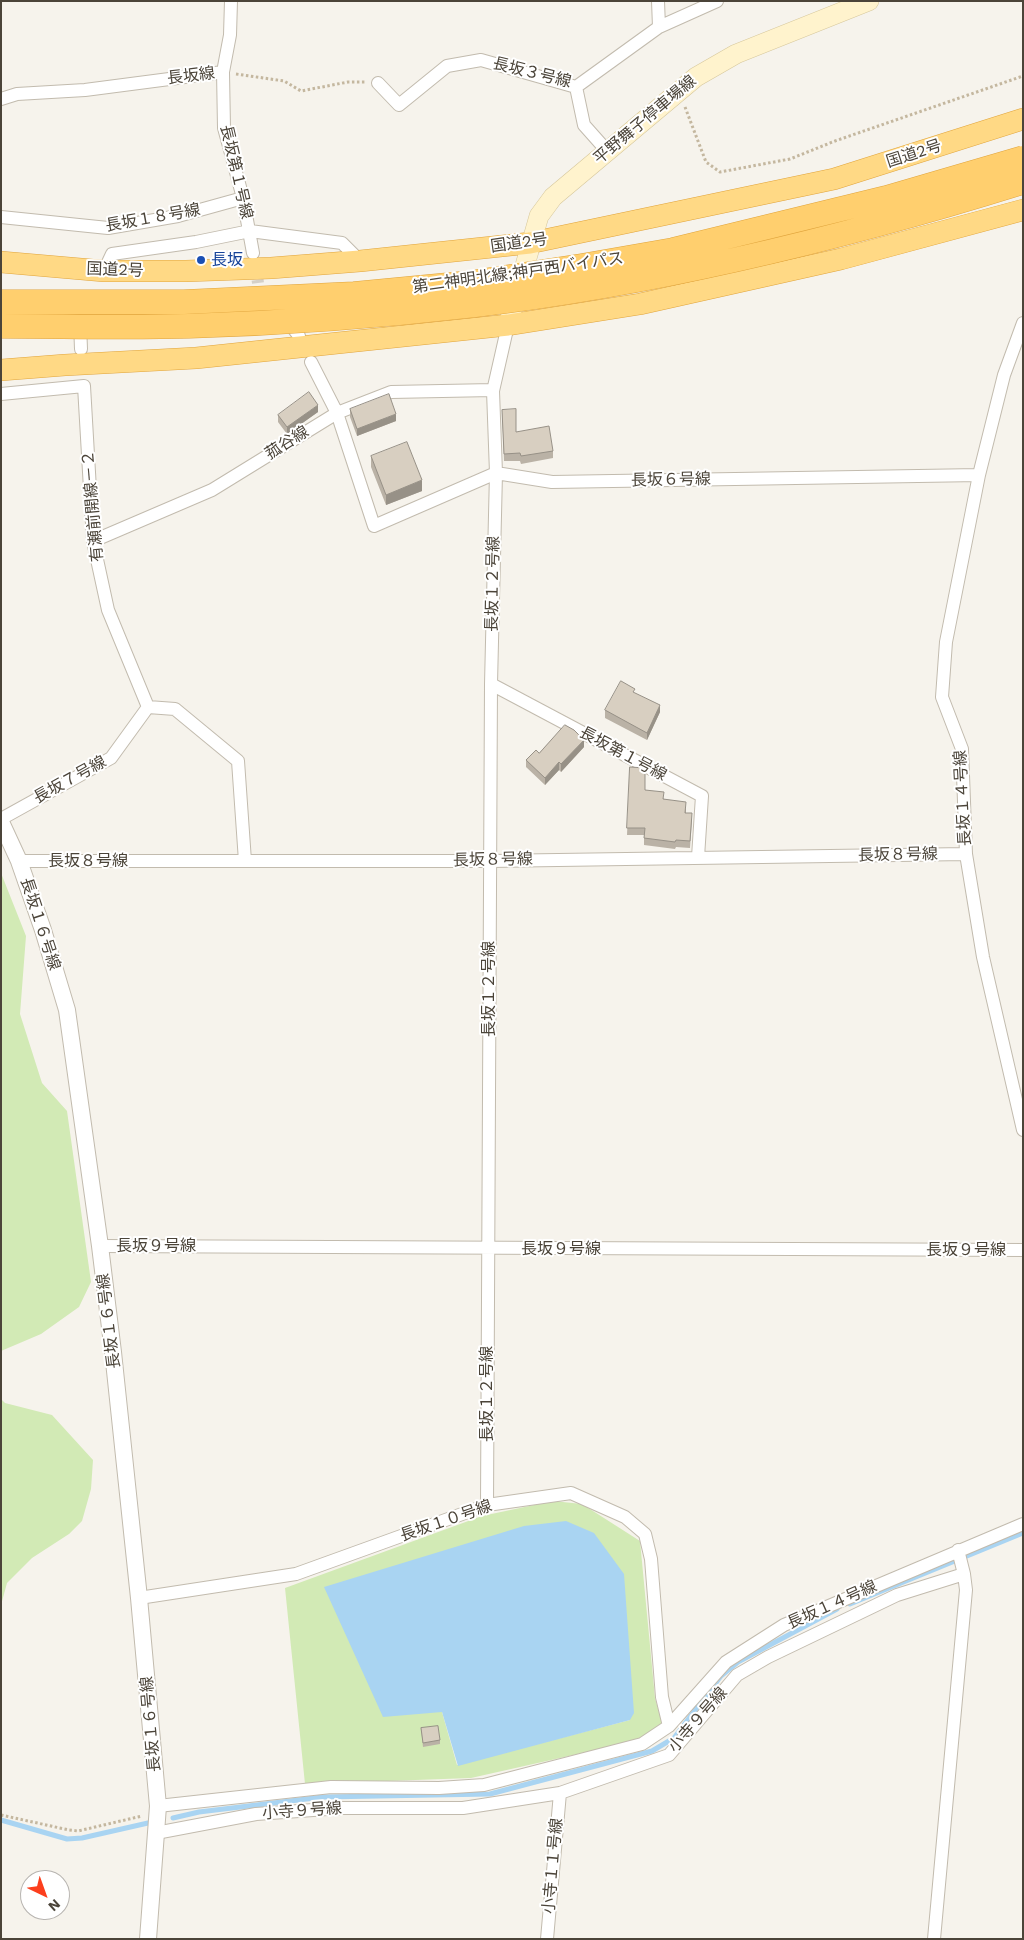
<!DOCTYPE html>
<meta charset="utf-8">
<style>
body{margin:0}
#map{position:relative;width:1024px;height:1940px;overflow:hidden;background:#f6f3ec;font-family:"Work Sans",sans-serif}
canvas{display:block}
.frame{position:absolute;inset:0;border:2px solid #4b4439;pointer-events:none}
.north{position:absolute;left:20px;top:1870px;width:50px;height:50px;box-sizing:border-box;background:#fff;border:1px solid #b7b4b0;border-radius:50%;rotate:138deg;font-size:14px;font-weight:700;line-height:20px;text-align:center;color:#4b4439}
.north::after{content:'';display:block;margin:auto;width:18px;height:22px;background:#fc3f1d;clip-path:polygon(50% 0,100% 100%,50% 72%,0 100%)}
</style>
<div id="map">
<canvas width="1024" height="1940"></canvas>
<div class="frame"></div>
<div class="north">N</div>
</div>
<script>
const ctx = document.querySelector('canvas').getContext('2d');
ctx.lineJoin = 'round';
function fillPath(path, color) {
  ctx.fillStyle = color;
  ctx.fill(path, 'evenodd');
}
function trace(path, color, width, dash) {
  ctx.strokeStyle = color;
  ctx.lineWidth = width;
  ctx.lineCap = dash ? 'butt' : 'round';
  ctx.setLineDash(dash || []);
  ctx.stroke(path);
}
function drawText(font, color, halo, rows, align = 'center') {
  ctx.font = font + ' "Work Sans","Noto Sans JP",sans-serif';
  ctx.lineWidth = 4;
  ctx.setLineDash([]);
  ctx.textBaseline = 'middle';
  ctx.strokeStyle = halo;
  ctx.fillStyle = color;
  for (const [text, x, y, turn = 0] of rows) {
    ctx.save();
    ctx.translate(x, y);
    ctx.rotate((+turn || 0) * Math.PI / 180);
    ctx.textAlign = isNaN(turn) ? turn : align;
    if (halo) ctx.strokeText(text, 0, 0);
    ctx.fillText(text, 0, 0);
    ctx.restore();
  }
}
const green = new Path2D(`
 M1,873l25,63 -6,78 22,69 25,28 24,171 -12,25 -38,27 -40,17z
 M1,1399l4,4 47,12 41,45 -2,29 -9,32 -13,13 -37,24 -25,25 -6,22z
 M553,1501l29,3 58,37 15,157 8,28 -23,14 -169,38 -166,6 -20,-196 197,-72zM442,1712l188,8 -173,45z`);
const water = new Path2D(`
 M566,1521l28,12 30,41 10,139 -4,7 -172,46 -16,-54 -59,5 -59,-130 200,-61z`);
const stream = new Path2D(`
 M850,1604l173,-71
 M173,1818l26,-6 124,-15 167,-3 162,-43 22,-13 47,-62 17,-14 99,-53
 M1,1820l66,19 15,-1 66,-15`);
const minorTunnel = new Path2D(`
 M255,262l3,21`);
const path = new Path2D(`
 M236,74l48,7 17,10 47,-9h17
 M685,107l21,55 14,10 70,-13 45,-18 188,-65
 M1,1815l68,15 9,1 64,-15`);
const minor = new Path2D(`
 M231,1l-1,34 -7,37 1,56 19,70 10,55
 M658,1l1,26
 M378,83l21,22 48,-39 34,-6 95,27 83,-60 58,-26
 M576,87l8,38 24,27
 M1,99l16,-5 68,-4 138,-18
 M1,217l107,11 70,-12 65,-18
 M104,271l8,-17 84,-12 54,-11 92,12 18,18
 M287,320l12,16
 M80,323l1,26
 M1023,323l-19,52 -25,100 -33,167 -4,55 20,52 4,105 17,103 40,173
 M311,362l26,51 37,113 122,-53 56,9 427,-7
 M1,394l83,-8 9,155 15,69 40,97
 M93,541l119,-51 125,-77 54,-21 102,-2
 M491,684l211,112 -4,61
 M148,707l27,2 63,52 7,100
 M1,819l110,-61 37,-51
 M19,861h471l476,-7
 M100,1246l923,4
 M487,1505l4,-821 5,-211 -3,-82 15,-66
 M958,1550l6,24
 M139,1598l157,-24 191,-69 84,-12 54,24 20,17 6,25 11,138 7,29
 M158,1806l173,-19 108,1 45,-3 158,-41 27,-18 57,-64 58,-37 239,-101
 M156,1833l100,-19 86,-6h121l97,-15 109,-38 68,-80 31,-18 129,-62 67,-21 2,16 -32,349
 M547,1939l13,-146`);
const tertiary = new Path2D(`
 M1,822l18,39 24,69 24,80 33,236 13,106 26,246 19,208 -10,133`);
const secondary = new Path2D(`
 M508,325l31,-109 14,-19 143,-120 40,-23 133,-53`);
const trunk = new Path2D(`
 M1,262l103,9h82l85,-3 89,-7 170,-18 304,-64 189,-60
 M1,370l64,-5 131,-7 312,-33 132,-21 201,-45 182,-49`);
const motorwayBridge = new Path2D(`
 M1,302h183l170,-8 115,-11 112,-17 92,-16 213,-52 137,-40
 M1,326c63,0 125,2 188,0 95,-3 191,-10 286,-21 186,-22 369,-67 548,-123`);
const wall = new Path2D(`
 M350,409l46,12 -39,15 -7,-19z
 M502,410l14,22 37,19v7l-32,6 -1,-3h-16z
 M318,412l-31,22 -9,-12v-7z
 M371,456l51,35 -36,14 -15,-38z
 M635,693l25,19 -13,28 -42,-22v-8z
 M584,747l-23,25 -2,-2 -14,15 -19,-18v-7l13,-7z
 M630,767l15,23 41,19v4l6,7 -2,28 -14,-1 -1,2 -31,-4v-10h-17z
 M421,1728l19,12v4l-17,3z`);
const shadedWall = new Path2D(`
 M318,405v7l-31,22v-7z
 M396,414v7l-39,15v-7z
 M422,480v11l-36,14v-10z
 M660,705v7l-13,28v-7z
 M584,740v7l-23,25v-8z
 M559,762v8l-14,15v-7z`);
const building = new Path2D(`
 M309,392l9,13 -31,22 -9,-12z
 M389,394l7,20 -39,15 -7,-20z
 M516,409v23l33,-6 4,25 -32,5 -1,-3 -16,1 -2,-44z
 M407,442l15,38 -36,15 -15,-39z
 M621,681l14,8 -2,3 27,13 -13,28 -42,-23z
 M565,725l9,5 10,10 -23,24 -2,-2 -14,16 -19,-18 10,-10 3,3z
 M630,767l15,1v22l19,2 -1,7 23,3 -1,11h7l-2,28 -14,-1 -1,2 -31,-4 1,-10h-18z
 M438,1726l2,14 -17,3 -2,-15z`);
const markers = [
 [201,260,5,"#1a4fb4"]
];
const streetNames = [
 ["長坂３号線",532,73,14],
 ["長坂線",191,76,-7],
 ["平野舞子停車場線",645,120,-40],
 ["国道2号",914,154,-18],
 ["長坂第１号線",236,172,77],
 ["長坂１８号線",153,218,-10],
 ["国道2号",519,243,-8],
 ["国道2号",115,270,2],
 ["第二神明北線;神戸西バイパス",518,273,-8],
 ["菰谷線",287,443,-32],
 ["長坂６号線",671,480,-1],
 ["有瀬前開線－２",93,506,-95],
 ["長坂１２号線",493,584,-89],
 ["長坂第１号線",623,754,28],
 ["長坂７号線",70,780,-29],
 ["長坂１４号線",963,798,-93],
 ["長坂８号線",898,855,-1],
 ["長坂８号線",493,860,-1],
 ["長坂８号線",88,861],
 ["長坂１６号線",40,924,72],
 ["長坂１２号線",489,989,-90],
 ["長坂９号線",156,1246],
 ["長坂９号線",561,1249],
 ["長坂９号線",966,1250],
 ["長坂１６号線",109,1321,-97],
 ["長坂１２号線",487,1394,-90],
 ["長坂１０号線",446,1521,-19],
 ["長坂１４号線",832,1605,-24],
 ["小寺９号線",698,1720,-49],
 ["長坂１６号線",151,1724,-95],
 ["小寺９号線",302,1811,-4],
 ["小寺１１号線",553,1866,-85]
];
const transitNames = [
 ["長坂",211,260]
];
fillPath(green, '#d2eab5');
fillPath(water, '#a9d4f2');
trace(stream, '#a9d4f2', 5);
trace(minorTunnel, '#d4d0c8', 12, [12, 6]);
trace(minor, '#c2bbae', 14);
trace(tertiary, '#c2bbae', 18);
trace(secondary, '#d6c79b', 20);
trace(trunk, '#e0a43c', 22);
trace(path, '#c4b79f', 3, [2.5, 2.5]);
trace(minor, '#fff', 12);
trace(tertiary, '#fff', 16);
trace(secondary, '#fff3cd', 19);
trace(trunk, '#ffd985', 21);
trace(motorwayBridge, '#e0a43c', 25, []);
trace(motorwayBridge, '#ffcf6e', 24);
fillPath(wall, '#bab2a6');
fillPath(shadedWall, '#979187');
fillPath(building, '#d8cfc1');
trace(building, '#979187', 1);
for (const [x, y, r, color] of markers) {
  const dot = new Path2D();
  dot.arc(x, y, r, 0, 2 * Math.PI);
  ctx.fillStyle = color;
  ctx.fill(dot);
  trace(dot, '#fff', 2);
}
drawText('16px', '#4b4439', '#fff', streetNames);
drawText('16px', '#164399', '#fff', transitNames, 'left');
</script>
